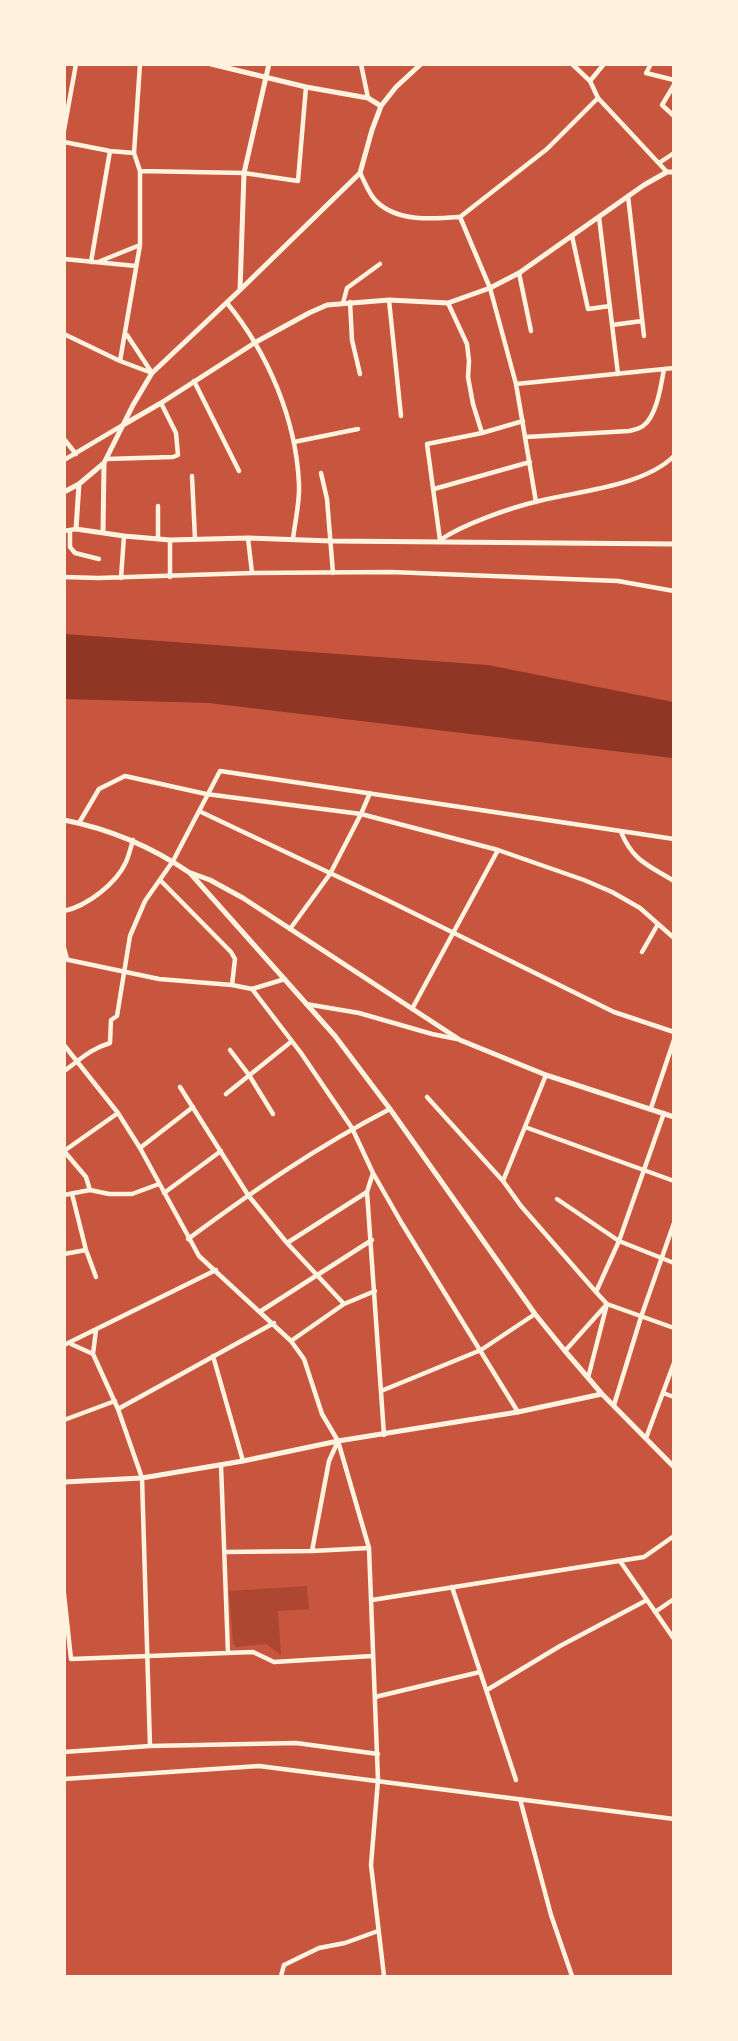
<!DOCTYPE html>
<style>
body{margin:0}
#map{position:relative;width:738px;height:2041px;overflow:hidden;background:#c8553d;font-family:Overpass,sans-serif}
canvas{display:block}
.frame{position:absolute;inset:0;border:66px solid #fff3e0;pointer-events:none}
</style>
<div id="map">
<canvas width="738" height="2041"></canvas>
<div class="frame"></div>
</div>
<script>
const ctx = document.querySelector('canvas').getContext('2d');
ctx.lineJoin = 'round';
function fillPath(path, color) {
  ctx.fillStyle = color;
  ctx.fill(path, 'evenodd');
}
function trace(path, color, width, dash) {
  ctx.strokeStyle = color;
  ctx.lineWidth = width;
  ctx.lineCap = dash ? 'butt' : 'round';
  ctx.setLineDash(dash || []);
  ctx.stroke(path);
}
const green = new Path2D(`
 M307,1586l2,23 -31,2 3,44 -15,-11 -30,3 -3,-4 -4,-52z`);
const water = new Path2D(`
 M65,634l423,31 185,37v56l-464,-55 -144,-4z`);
const minor = new Path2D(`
 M361,64l7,34
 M572,64l18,17 8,17 69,74
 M651,64l-5,9 28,7
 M590,81l14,-17
 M674,85l-12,20 12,11
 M64,130l12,-66
 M64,142l46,9 24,2
 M659,163l15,-10
 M140,171l104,2 54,8 8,-94
 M360,173c5,9 9,22 17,29 21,20 56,17 83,15
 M628,196l16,140
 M460,217l30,71 26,96 20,118
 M460,217l87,-68 51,-51
 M599,217l19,157
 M572,236l16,73 22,-3
 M64,259l72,7
 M91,262l19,-111
 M98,262l42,-17
 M519,273l12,58
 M389,300l12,116
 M350,302l2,38 8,34
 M227,303c41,50 69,116 72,181 1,18 -4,37 -6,55
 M343,303l4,-15 33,-24
 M448,303l19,41 2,17 -1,16 5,27 9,29
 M612,325l30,-4
 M64,334l56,27 32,12
 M127,335l25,38
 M120,361l20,-116v-74l-6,-18 6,-89
 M194,381l45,90
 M516,384l158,-16
 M523,421l-41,12 -55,11 13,96c24,-16 69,-32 99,-39 40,-10 105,-15 135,-45
 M526,437l103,-6c5,-1 10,-2 14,-5 14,-10 18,-41 21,-57
 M64,439l12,15
 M294,442l64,-13
 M106,459l67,-2 5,-2 -2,-22 -15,-30
 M64,460l59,-35
 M321,473l6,26 6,74
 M192,476l3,63
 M434,489l96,-27
 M70,530v17l5,6 24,6
 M64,531l12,-2
 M248,538l4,35
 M158,539v-33
 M170,540v37
 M64,577l34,1 154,-5 139,-1 227,9 56,10
 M121,578l3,-42
 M199,811l188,89 227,112 60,20
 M79,823l20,-34 26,-13 81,18 155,20 137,36 86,30 28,12 28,16 34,30
 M621,832c12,29 27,33 53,49
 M160,880l71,72 4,7 -3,26
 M64,911c23,-5 52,-27 62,-49 3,-7 5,-15 7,-22
 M290,929l40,-55 31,-60 9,-21
 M64,948l3,11
 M642,952l16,-28
 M64,959l95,20 73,6 20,4 33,-10
 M252,989l49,64 51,75 21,45 28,49 117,190
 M306,1004l53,9 73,21 25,5
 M412,1009l86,-159
 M64,1045l54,68 22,35 59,108 92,85 13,18 18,55 16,27 31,107 9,232 -7,85 13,111
 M230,1050l19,25 24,39
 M64,1071c17,-12 26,-22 46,-28l1,-23 6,-4 13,-80 15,-35 28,-40 47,-90 454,68
 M180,1087l68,108 39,48 57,61 31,-13
 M226,1094l66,-53
 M427,1097l76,84 18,25 75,86
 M651,1108l23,-68
 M525,1127l149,54
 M140,1148l53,-41
 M64,1151l54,-38
 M64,1151l22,26 4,13
 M373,1173l-6,19 17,243
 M503,1181l43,-106
 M164,1193l57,-42
 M72,1194l14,56 10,27
 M64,1195l26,-5 19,4h23l27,-10
 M557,1199l62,42 55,22
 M188,1239c65,-48 130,-93 202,-130
 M287,1243l80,-51
 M64,1254l22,-4
 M261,1311l111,-71
 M96,1330l-3,24 25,55 24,69 8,268
 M291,1341l53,-37
 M71,1344l22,10
 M64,1345l152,-75
 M565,1351l42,-47 -11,-12 23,-51 45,-128
 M213,1356l30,105
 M588,1378l19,-74 67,24
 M381,1391l100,-41 54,-36
 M663,1393l11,4
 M614,1405l27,-88 33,-94
 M118,1409l156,-86
 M64,1420l51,-19
 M646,1438l28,-75
 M221,1465l7,188
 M312,1551l17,-90 9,-20
 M225,1552l87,-1 57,-3
 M620,1561l54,78
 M452,1587l64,193
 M64,1594l7,65 182,-7 21,10 98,-6
 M372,1600l272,-43 30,-21
 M655,1612l19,-13
 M487,1690l73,-44 87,-46
 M375,1697l105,-25
 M64,1752l86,-6 146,-3 82,11
 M64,1779l195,-13 415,53
 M520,1799l31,116 21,61
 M281,1976l3,-11 35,-17 26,-5 33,-12`);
const tertiary = new Path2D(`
 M211,64l95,23 62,11 13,8
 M240,290l4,-117 25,-109
 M123,425l38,-22 95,-61 53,-29 18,-8 62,-5 59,3 42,-15 29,-15 125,-88 23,-13h7
 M79,484l-3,45 48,7 46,4 78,-2 83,3 343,3
 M64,492l15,-8 25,-21 29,-58 19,-32 88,-83 120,-117 12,-43 9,-24 15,-19 25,-23
 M103,533l1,-70
 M64,820c46,9 88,27 126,53l145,163 55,73 145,205 30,37 37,43 72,73
 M191,873l19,7 33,18 217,142 86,35 128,42
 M64,1482l78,-4 101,-17 95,-20 180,-29 84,-18`);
fillPath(green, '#ae4732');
fillPath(water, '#8f3625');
trace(minor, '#fff3e0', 4.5);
trace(tertiary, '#fff3e0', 5);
</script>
